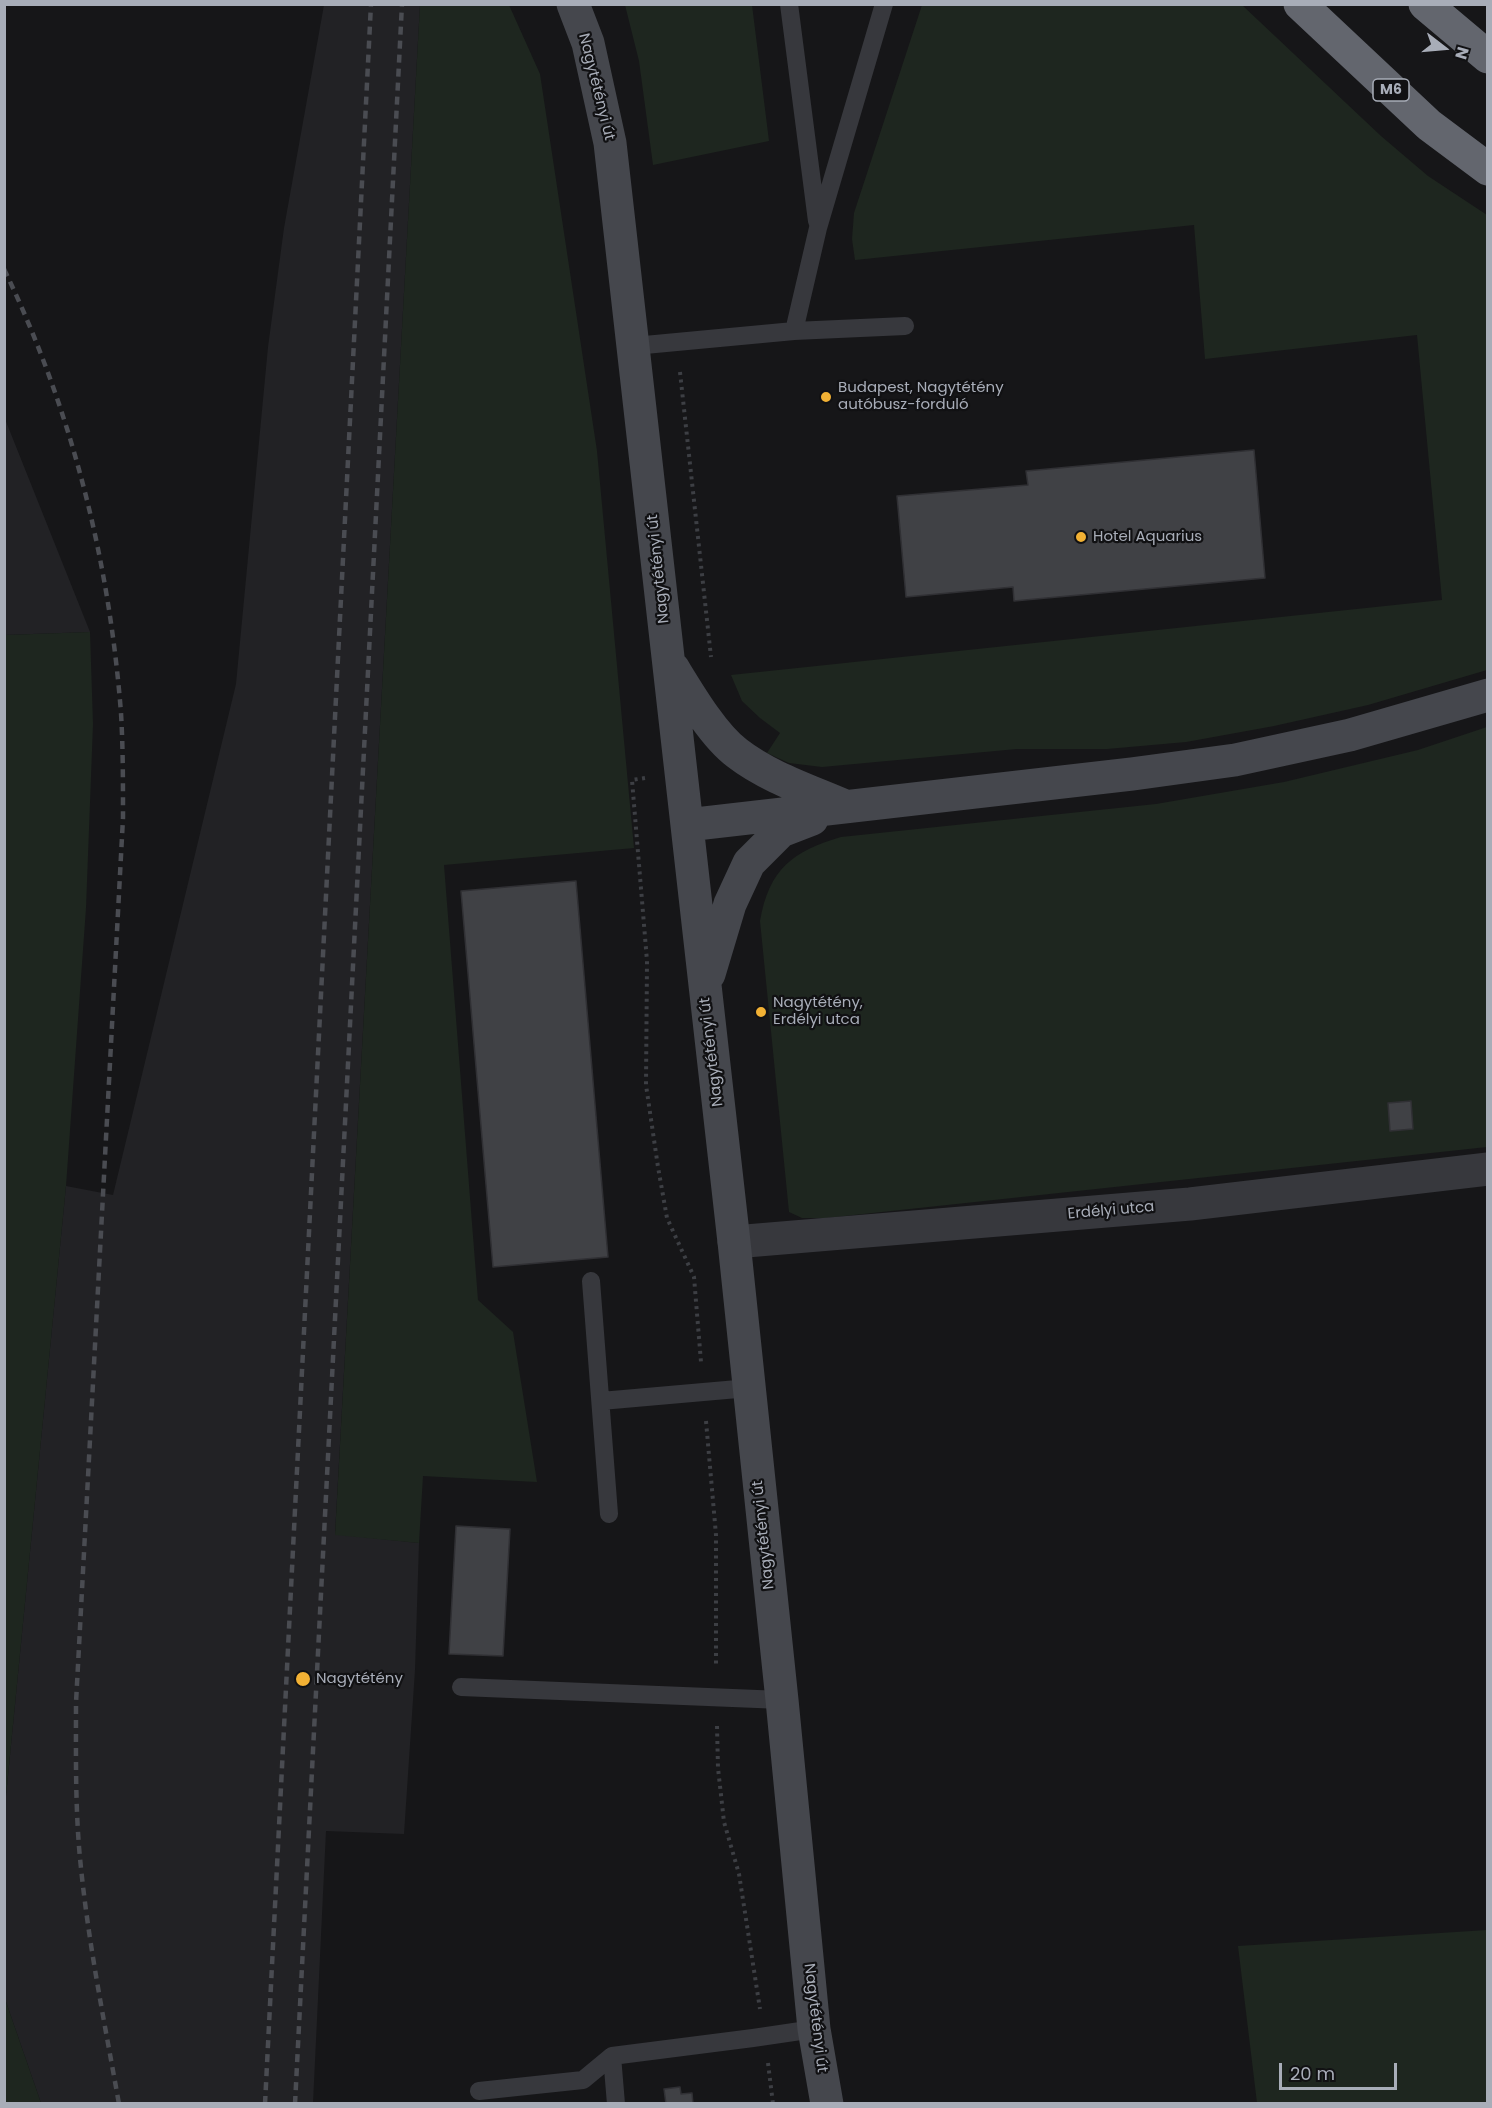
<!DOCTYPE html>
<meta charset="utf-8">
<style>
body{margin:0}
#map{position:relative;width:1492px;height:2108px;overflow:hidden;background:#161618;font-family:Poppins,sans-serif}
canvas{display:block}
.frame{position:absolute;inset:0;border:6px solid #a8adb8;pointer-events:none}
.north{position:absolute;left:1414px;top:18px;width:60px;height:60px;-webkit-text-stroke:4px #111113;paint-order:stroke;rotate:106deg;font-size:16px;font-weight:700;line-height:24px;text-align:center;color:#a8adb8}
.north::after{content:'';display:block;margin:auto;width:21px;height:27px;background:#a8adb8;clip-path:polygon(50% 0,100% 100%,50% 72%,0 100%)}
.scale{position:absolute;left:1279px;top:2063px;width:118px;height:27px;box-sizing:border-box;border:3px solid #a8adb8;border-top:0;padding-left:8px;font-size:18px;line-height:21px;white-space:nowrap;color:#a8adb8;-webkit-text-stroke:4px #111113;paint-order:stroke}
</style>
<div id="map">
<canvas width="1492" height="2108"></canvas>
<div class="frame"></div>
<div class="north">N</div>
<div class="scale">20 m</div>
</div>
<script>
const ctx = document.querySelector('canvas').getContext('2d');
ctx.lineJoin = 'round';
function fillPath(path, color) {
  ctx.fillStyle = color;
  ctx.fill(path, 'evenodd');
}
function trace(path, color, width, dash) {
  ctx.strokeStyle = color;
  ctx.lineWidth = width;
  ctx.lineCap = dash ? 'butt' : 'round';
  ctx.setLineDash(dash || []);
  ctx.stroke(path);
}
function drawText(font, color, halo, rows, align = 'center') {
  ctx.font = font + ' Poppins,sans-serif';
  ctx.lineWidth = 4.5;
  ctx.setLineDash([]);
  ctx.textBaseline = 'middle';
  ctx.strokeStyle = halo;
  ctx.fillStyle = color;
  for (const [text, x, y, turn = 0] of rows) {
    ctx.save();
    ctx.translate(x, y);
    ctx.rotate((+turn || 0) * Math.PI / 180);
    ctx.textAlign = isNaN(turn) ? turn : align;
    if (halo) ctx.strokeText(text, 0, 0);
    ctx.fillText(text, 0, 0);
    ctx.restore();
  }
}
const built = new Path2D(`
 M324,5h96l-85,1529 84,9 -4,127 -11,164 -78,-3 -13,272h-272l-36,-104v-193l61,-620 47,9 123,-511 32,-337 16,-119z
 M5,419l85,213 -85,3z`);
const green = new Path2D(`
 M420,5h89l31,69 57,377 37,397 -190,17 34,435 35,32 24,150 -114,-6 -4,67 -84,-8z
 M625,5h127l17,136 -116,24 -14,-104z
 M922,5h320l139,131 47,40 59,39v455l-119,35 -94,21 -88,16 -79,7h-90l-195,18 -33,-4 -22,-10 13,-20 -20,-15 -18,-17 -11,-26 711,-75 -25,-265 -212,24 -11,-134 -339,35 -3,-21 2,-26z
 M90,632l3,92 -7,184 -20,278 -61,620v-1171z
 M1487,727v420l-661,71h-24l-13,-6 -29,-291c9,-52 33,-70 81,-84l315,-33 128,-22 134,-32z
 M1487,1930v173h-230l-19,-157z
 M5,1999l36,104h-36z`);
const building = new Path2D(`
 M1254,450l11,128 -251,23 -1,-14 -107,10 -9,-101 131,-11 -2,-14z
 M576,881l32,376 -115,10 -32,-376z
 M1411,1101l2,28 -23,2 -2,-28z
 M456,1526l54,3 -7,127 -54,-2z
 M680,2087l1,7 11,-1 1,11h-27l-2,-15z`);
const path = new Path2D(`
 M680,372l31,285
 M645,778l-13,2 15,181 -1,124 12,82 9,51 27,59 7,85
 M706,1421l10,114v133
 M717,1726l1,42 6,54 15,52 21,135
 M768,2063l5,41`);
const lane = new Path2D(`
 M789,4l28,217
 M794,331l24,-103 66,-224
 M634,346l160,-15 111,-5
 M591,1281l18,233
 M601,1401l148,-13
 M461,1687l321,13
 M612,2056l4,48
 M479,2091l104,-11 29,-24 141,-18 61,-9`);
const street = new Path2D(`
 M734,1242l456,-38 298,-35`);
const secondary = new Path2D(`
 M573,4l15,39 22,100 124,1099 48,458 32,329 13,75
 M673,668c16,26 40,67 64,85 31,24 71,37 108,53
 M687,825l445,-51 103,-14 115,-25 138,-40
 M709,974l21,-70 19,-41 32,-32 31,-12`);
const highway = new Path2D(`
 M1300,4l129,121 59,44
 M1425,4l63,53`);
const rail = new Path2D(`
 M4,269c67,139 105,289 117,444 2,34 2,70 2,105l-47,885c0,55 -1,110 5,165 8,79 24,157 38,236
 M265,2104l106,-2100
 M295,2104l107,-2100`);
const markers = [
 [826,397,6,"#f2b134"],
 [1081,537,6,"#f2b134"],
 [761,1012,6,"#f2b134"],
 [303,1679,8,"#f2b134"]
];
const shields = [
 [1391,90,36]
];
const shieldNames = [
 ["M6",1391,90]
];
const streetNames = [
 ["Nagytétényi út",596,87,76],
 ["Nagytétényi út",659,569,-96],
 ["Nagytétényi út",712,1052,-97],
 ["Erdélyi utca",1111,1211,-5],
 ["Nagytétényi út",764,1535,-96],
 ["Nagytétényi út",815,2018,83]
];
const poiNames = [
 ["Budapest, Nagytétény",838,388],
 ["autóbusz-forduló",838,405],
 ["Hotel Aquarius",1093,537],
 ["Nagytétény,",773,1003],
 ["Erdélyi utca",773,1020],
 ["Nagytétény",316,1679]
];
fillPath(built, '#222225');
fillPath(green, '#1e261f');
fillPath(building, '#404145');
trace(building, '#303034', 1.5);
trace(path, '#3d3f44', 4, [3, 4.5]);
trace(lane, '#37383d', 18);
trace(street, '#37383d', 33);
trace(secondary, '#45474d', 33);
trace(highway, '#63666e', 33);
trace(rail, '#4a4c52', 4.5, [8, 6]);
for (const [x, y, r, color] of markers) {
  const dot = new Path2D();
  dot.arc(x, y, r, 0, 2 * Math.PI);
  ctx.fillStyle = color;
  ctx.fill(dot);
  trace(dot, '#111113', 2);
}
for (const [x, y, w] of shields) {
  const box = new Path2D();
  box.roundRect(x - w / 2, y - 11, w, 22, 4.5);
  ctx.fillStyle = '#111113';
  ctx.fill(box);
  trace(box, '#a8adb8', 1.5);
}
drawText('bold 14px', '#a8adb8', null, shieldNames);
drawText('15px', '#a8adb8', '#111113', streetNames);
drawText('15px', '#a8adb8', '#111113', poiNames, 'left');
</script>
